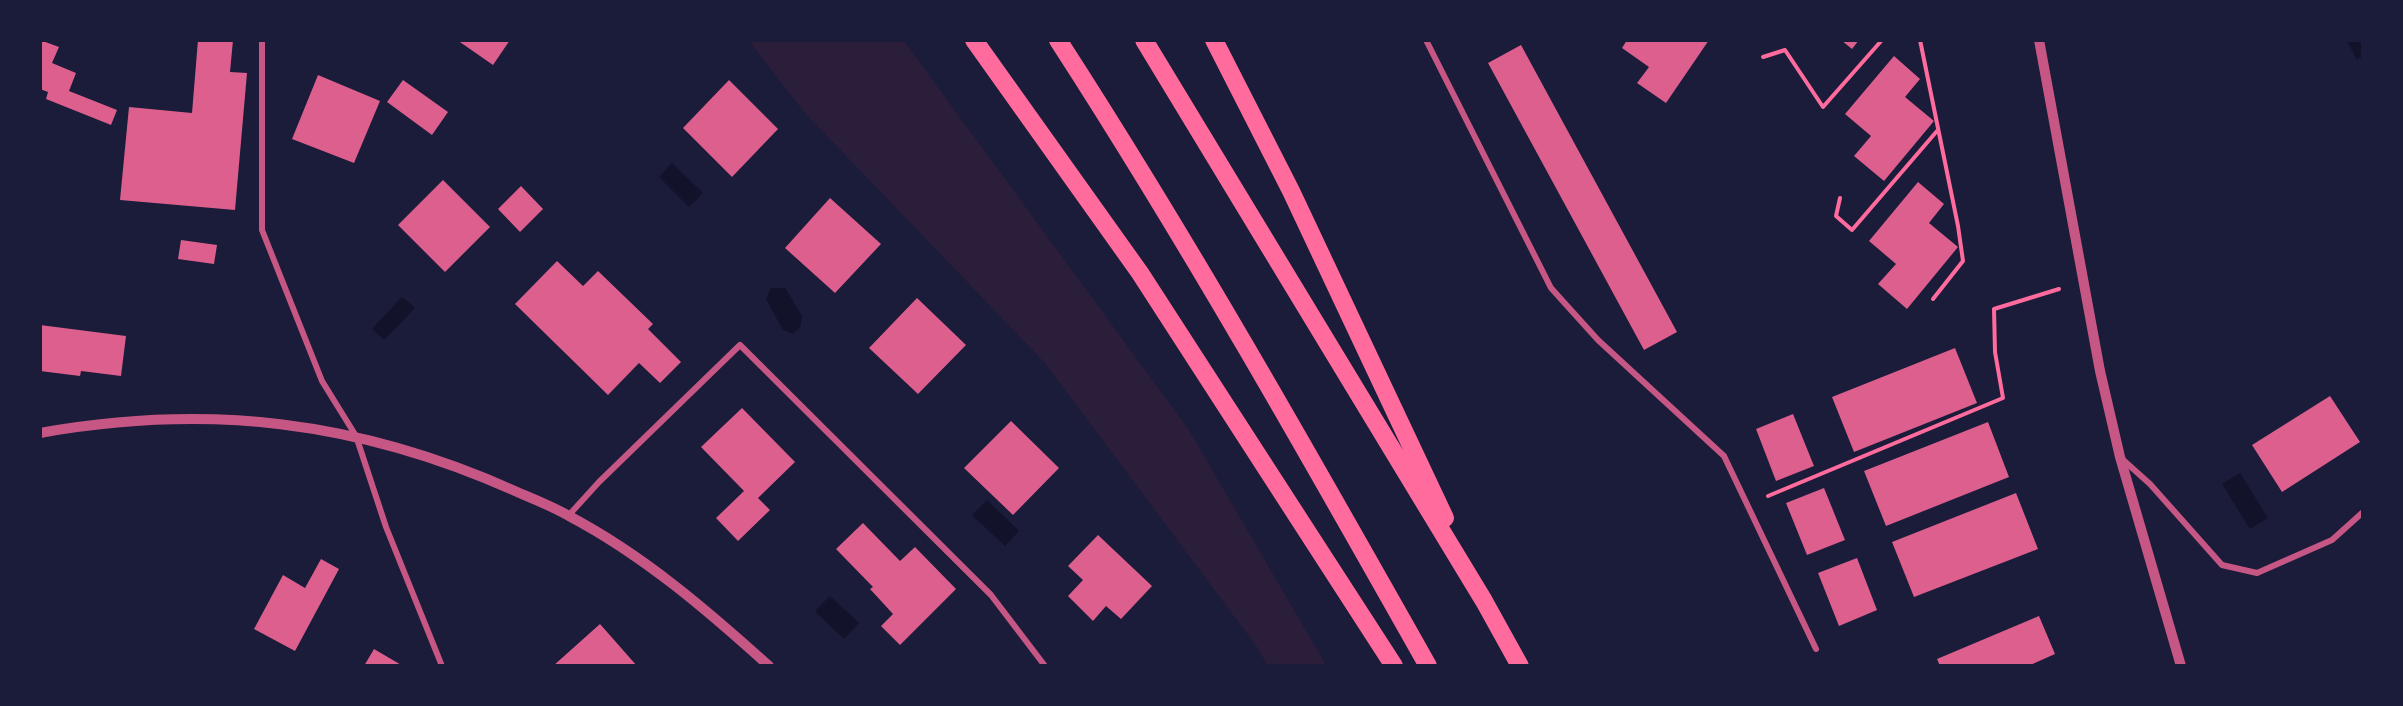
<!DOCTYPE html>
<style>
body{margin:0}
#map{position:relative;width:2403px;height:706px;overflow:hidden;background:#1b1b3a;font-family:Helvetica,sans-serif}
canvas{display:block}
.frame{position:absolute;inset:0;border:42px solid #1b1b3a;pointer-events:none}
</style>
<div id="map">
<canvas width="2403" height="706"></canvas>
<div class="frame"></div>
</div>
<script>
const ctx = document.querySelector('canvas').getContext('2d');
ctx.lineJoin = 'round';
function fillPath(path, color) {
  ctx.fillStyle = color;
  ctx.fill(path, 'evenodd');
}
function trace(path, color, width, dash) {
  ctx.strokeStyle = color;
  ctx.lineWidth = width;
  ctx.lineCap = dash ? 'butt' : 'round';
  ctx.setLineDash(dash || []);
  ctx.stroke(path);
}
const green = new Path2D(`
 M749,41h155l285,389 137,235h-59l-10,-18 -213,-285 -240,-250z`);
const water = new Path2D(`
 M2347,41h15v16l-5,3z
 M672,163l31,30 -14,14 -30,-30z
 M771,288h14l17,28 -2,11 -7,7 -10,-4 -17,-31z
 M402,297l13,11 -31,32 -12,-11z
 M2240,473l28,45 -18,11 -28,-45z
 M987,500l32,31 -14,15 -33,-31z
 M830,596l29,27 -15,16 -29,-28z`);
const building = new Path2D(`
 M40,40l19,7 -7,16 24,10 -7,18 48,19 -6,15 -65,-26 2,-7 -8,-3z
 M198,40h35l-3,32 17,1 -12,137 -115,-10 9,-93 63,6z
 M457,40h53l-17,25z
 M1627,40h82l-43,63 -29,-20 12,-16 -27,-19z
 M1841,40h18l-7,9z
 M1521,45l156,287 -33,18 -156,-287z
 M1894,56l26,23 -15,18 29,24 -50,60 -30,-25 17,-20 -26,-22z
 M318,75l62,26 -26,62 -62,-24z
 M403,80l45,32 -16,23 -45,-33z
 M729,80l49,49 -46,48 -49,-49z
 M443,180l47,47 -45,45 -47,-47z
 M1918,182l26,22 -15,19 29,24 -51,62 -29,-25 18,-20 -27,-23z
 M521,186l22,23 -23,23 -22,-23z
 M830,198l51,46 -46,49 -50,-45z
 M181,240l36,5 -3,19 -36,-5z
 M557,261l26,25 15,-15 55,53 -5,5 33,33 -21,21 -21,-20 -31,32 -93,-91z
 M917,298l49,47 -48,49 -49,-46z
 M40,325l86,11 -5,40 -40,-5 -1,5 -40,-5z
 M1955,348l22,55 -123,49 -22,-55z
 M2330,396l30,46 -78,50 -30,-47z
 M742,408l53,54 -37,36 12,12 -32,31 -22,-23 28,-27 -43,-44z
 M1793,414l21,52 -38,15 -20,-52z
 M1011,421l48,47 -46,47 -49,-47z
 M1988,422l21,55 -123,49 -22,-55z
 M1824,488l21,52 -38,15 -21,-52z
 M2016,493l22,56 -124,48 -22,-55z
 M863,523l37,38 15,-14 41,42 -56,56 -19,-19 12,-12 -23,-25 3,-2 -37,-38z
 M1098,535l54,51 -31,33 -15,-13 -13,15 -25,-25 15,-16 -15,-14z
 M1857,558l20,52 -38,16 -21,-53z
 M321,559l18,10 -44,82 -41,-22 29,-54 22,13z
 M2039,616l16,38 -27,12h-88l-3,-7z
 M600,624l37,42h-84z
 M374,649l29,17h-39z`);
const path = new Path2D(`
 M1920,40l38,186 5,35 -30,38
 M1763,57l22,-7 38,57 59,-67
 M1840,198l-4,18 16,14 85,-99
 M1768,496l235,-98 -8,-46 -1,-43 65,-20`);
const minor = new Path2D(`
 M262,40v190l60,151 34,55 30,91 56,139
 M1426,40l125,248 47,52 126,116 92,193
 M2121,458l29,26 72,81 35,8 75,-33 30,-27
 M569,515l30,-33 141,-137 251,250 54,71`);
const tertiary = new Path2D(`
 M2039,40l61,331 20,86 61,209
 M40,433c169,-30 319,-12 475,58 18,8 37,15 54,25 74,39 138,94 200,150`);
const motorway = new Path2D(`
 M974,40l166,233 254,393
 M1058,40c132,204 251,415 370,626
 M1144,40l340,561 36,65
 M1214,40l77,151 154,327`);
fillPath(green, '#2a1e3b');
fillPath(water, '#12122b');
fillPath(building, '#dd5f8e');
trace(path, '#ff6b9d', 4);
trace(minor, '#c65784', 6);
trace(tertiary, '#c65784', 10);
trace(motorway, '#ff6b9d', 18);
</script>
